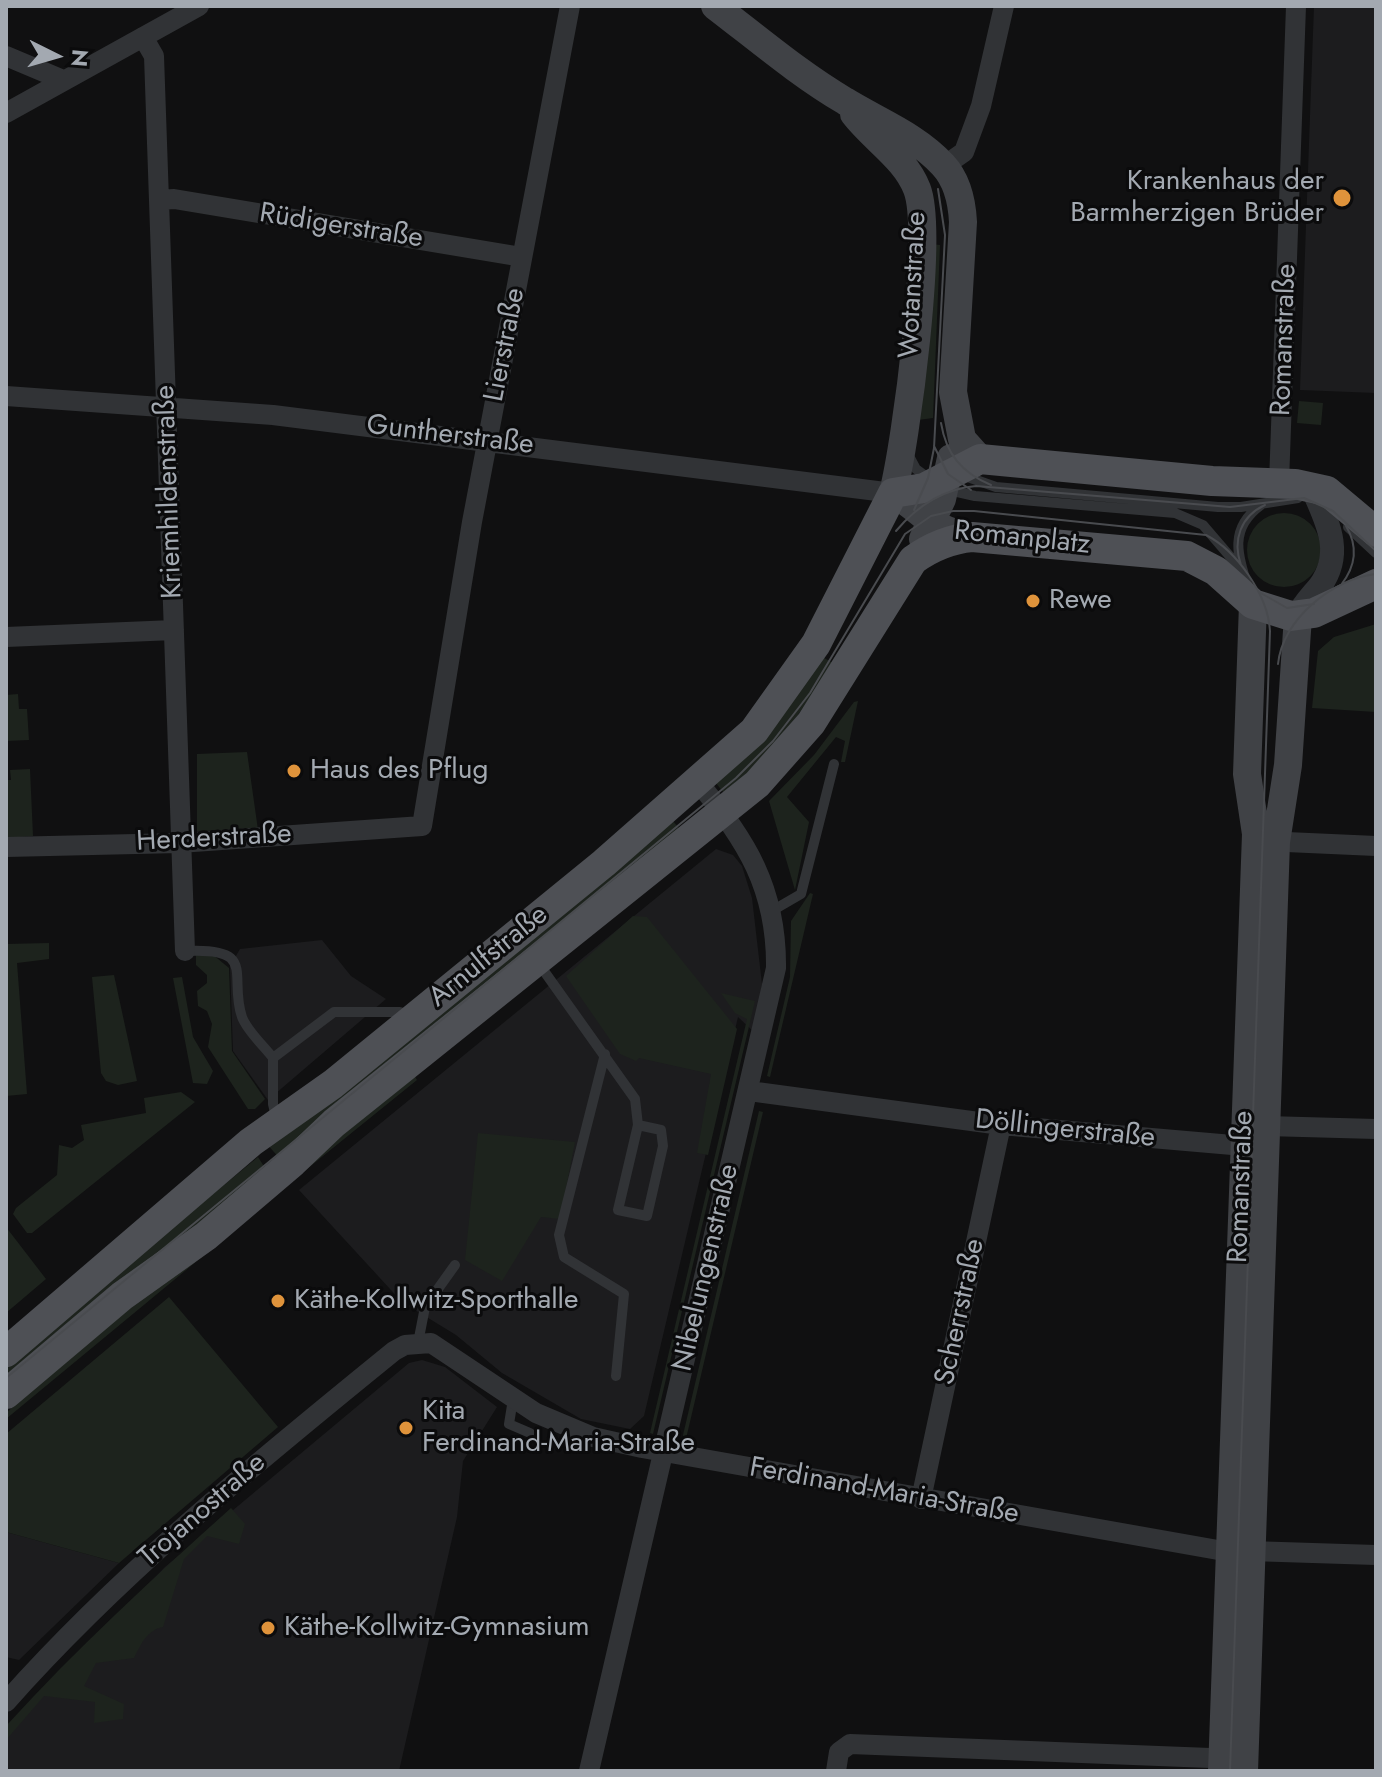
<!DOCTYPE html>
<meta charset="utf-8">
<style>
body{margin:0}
#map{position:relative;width:1382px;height:1777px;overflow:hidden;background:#101011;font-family:Jost,sans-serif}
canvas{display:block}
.frame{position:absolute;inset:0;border:8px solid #a3a9b1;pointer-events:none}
.north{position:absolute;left:16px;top:16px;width:80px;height:80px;-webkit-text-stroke:6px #0b0b0c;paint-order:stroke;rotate:95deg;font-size:22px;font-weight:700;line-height:32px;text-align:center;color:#a3a9b1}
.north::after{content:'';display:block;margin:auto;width:28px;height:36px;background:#a3a9b1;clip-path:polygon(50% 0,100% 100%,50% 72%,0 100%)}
</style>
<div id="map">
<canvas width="1382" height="1777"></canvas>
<div class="frame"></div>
<div class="north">N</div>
</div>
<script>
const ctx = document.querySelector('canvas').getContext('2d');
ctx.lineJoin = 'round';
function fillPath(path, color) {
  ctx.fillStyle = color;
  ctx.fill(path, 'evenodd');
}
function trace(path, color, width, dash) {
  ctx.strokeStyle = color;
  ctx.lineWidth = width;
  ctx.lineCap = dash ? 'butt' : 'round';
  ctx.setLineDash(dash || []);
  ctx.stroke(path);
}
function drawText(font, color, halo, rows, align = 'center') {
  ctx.font = font + ' Jost,sans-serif';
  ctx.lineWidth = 6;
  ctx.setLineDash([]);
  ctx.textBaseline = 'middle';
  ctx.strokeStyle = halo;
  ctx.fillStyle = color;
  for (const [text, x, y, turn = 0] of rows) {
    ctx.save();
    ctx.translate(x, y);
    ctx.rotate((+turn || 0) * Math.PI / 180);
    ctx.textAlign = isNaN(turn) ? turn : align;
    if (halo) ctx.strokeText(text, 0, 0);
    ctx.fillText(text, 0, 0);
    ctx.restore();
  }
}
const built = new Path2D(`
 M1314,6h62v387l-76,-3z
 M716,849l17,6 9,11 10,32 10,86 -7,49 -17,-16 -94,399 -14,13 -49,-10 -79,-46 -46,-38 -54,-33 -103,-112z
 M322,940l29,36 35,23 -118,101 -35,-49 -3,-85 10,-17z
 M422,1360l23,7 52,40 -34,54 -6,56 -58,254h-393v-41l159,-163 244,-204z
 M6,1532l113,31 -100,97 -13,-3z`);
const green = new Path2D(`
 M931,244l9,1 -7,173 -15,2z
 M1299,401l24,2 -2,22 -24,-2z
 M1247 550a37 37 0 1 1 74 0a37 37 0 1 1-74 0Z
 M1376,624v88l-64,-4 6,-57 16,-14z
 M819,655l14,8 -35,52 -58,67 -2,-2 -14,13 -9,-11z
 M18,694l1,15h8l2,31 -23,1v-46z
 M858,701l-13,61h-4l4,-21 -9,-4 -49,60 22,25 -14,68 -26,-89 45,-46 40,-53z
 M247,752l11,78 -61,1v-77z
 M30,769l3,67 -27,2v-58h5l-1,-10z
 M668,815l15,18 -401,328 -17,-19z
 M810,893l3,1 -43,183 -3,-1 23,-99 1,-56z
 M633,916l14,1 90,112 -29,126 -11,-2 14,-79 -72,-16 -3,3 -16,-7 -54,-78z
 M49,943v16l-32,4 10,131 -21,2v-152z
 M212,954l17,14 3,83 33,48 -10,10h-7l-40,-62 4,-23 -5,-13 -9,-5 -1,-15 10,-8v-8l-11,-10v-10z
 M114,975l23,106 -19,4 -12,-4 -5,-8 -9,-96z
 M182,977l11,60 20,34 -6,13 -14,-1 -20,-105z
 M721,993l34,8 -102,433 -3,-1 97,-414 -12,-6z
 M414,1075l3,5 -110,89 -3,-4z
 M181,1092l14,10 -163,131h-5l-14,-19 3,-6 41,-33 2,-30 13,3 12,-8 -3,-15 65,-12 -2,-15z
 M759,1111l4,1 -78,331 -2,-8z
 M478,1133l97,9 -15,77 -19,-2 -39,64 -37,-21z
 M258,1157l7,11 -259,215v-19z
 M284,1189l-278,230v-6c89,-80 183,-152 278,-224z
 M6,1227l40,52 -40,34z
 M169,1297l109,130 -159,136 -113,-31v-98z
 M231,1508l14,16 -6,20 -32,-8 -23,23 -21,68c-16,3 -22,17 -29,31l-38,5 -12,23 40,18 -1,15 -29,4 1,-21 -51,-6 -38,44v-14c70,-77 147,-148 225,-218z`);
const service = new Path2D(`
 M908,454l8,15 15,11
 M962,475l34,12 222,20h23l57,-9
 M944,489l31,7 200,17 28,12 36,42
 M1348,527l28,26
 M1248,587c-11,-32 -19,-59 13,-82
 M770,912l31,-18 33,-130
 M185,951c74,-4 43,25 57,66 5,14 22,29 31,41
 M539,964l96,135 3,26 -20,85 29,6 16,-70 -2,-16 -23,-5
 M605,1054l-46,181 5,22 60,37 -8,82
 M277,1121l-4,-17v-46l61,-46h66l8,4
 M418,1343l7,-36 30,-42
 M513,1399l-4,25 21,9`);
const minor = new Path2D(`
 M143,37l11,19 31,895
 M6,56l57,24
 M6,113l193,-107
 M944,166l20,-14 17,-46 23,-100
 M160,200l14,-1 348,58
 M6,396l267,19 620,78
 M1279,483l17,-477
 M6,637l168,-7
 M1264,841l112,5
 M6,847l173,-4 243,-17 50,-304 98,-516
 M749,1091l252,34 243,21 22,-20 110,3
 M921,1499l80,-374
 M6,1702c116,-131 253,-241 388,-351l11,-6 26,-2 105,70 57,24 49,11 576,102 158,5
 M589,1771l187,-803c1,-79 -30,-129 -79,-187
 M836,1771l3,-19 11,-8 386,15`);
const tertiary = new Path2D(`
 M1298,616c5,-12 14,-20 22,-30 25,-35 6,-66 -9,-101`);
const secondary = new Path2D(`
 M715,6c42,32 84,68 130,95 34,21 70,34 98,64 14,15 19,37 20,57l-10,170 9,47 18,20
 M854,114c20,26 51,44 63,75 17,44 -11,253 -24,304 33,20 37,37 79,44
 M923,539l19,-40 9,-41
 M1222,1771l34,-937 -9,-60 6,-170
 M1244,1771l32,-929 12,-77 10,-149`);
const primary = new Path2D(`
 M6,1352l245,-210 82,-58 271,-221 150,-132 62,-87 77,-151 31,-5 56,-29 232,22 83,3 32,7 49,41
 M6,1394l116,-98 84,-60 87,-74 41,-39 423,-339 54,-61 102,-163c18,-13 37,-21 59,-23l215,19 29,15 37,33 38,12 23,-3 62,-29`);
const tram = new Path2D(`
 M941,423c5,31 21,50 50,62
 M934,446l14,28 23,16
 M914,510l14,-32 6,-30 11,-213 -7,-46
 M896,531c21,-25 47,-42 80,-45l254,21 74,-9 29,13 43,40
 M1241,565c-9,-25 0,-49 24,-60
 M1341,585c15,-19 17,-39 5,-59
 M1259,592l28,16 27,-4
 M1278,664c4,-44 55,-86 98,-90
 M6,1378l730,-600 37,-37 37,-48 95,-159 26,-18 22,-5h21l232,24c31,16 62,60 64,96l-40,1140`);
const markers = [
 [1342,198,10,"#df933b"],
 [1033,601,8,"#df933b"],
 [294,771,8,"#df933b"],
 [278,1301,8,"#df933b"],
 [406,1428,8,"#df933b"],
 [268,1628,8,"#df933b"]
];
const poiNames = [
 ["Krankenhaus der",1324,182,"right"],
 ["Barmherzigen Brüder",1324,214,"right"],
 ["Rewe",1049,601],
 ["Haus des Pflug",310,771],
 ["Käthe-Kollwitz-Sporthalle",294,1301],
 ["Kita",422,1412],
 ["Ferdinand-Maria-Straße",422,1444],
 ["Käthe-Kollwitz-Gymnasium",284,1628]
];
const streetNames = [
 ["Rüdigerstraße",341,227,9],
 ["Wotanstraße",914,285,-87],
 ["Romanstraße",1285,340,-88],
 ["Lierstraße",506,345,-79],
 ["Guntherstraße",450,436,7],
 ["Kriemhildenstraße",170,492,-92],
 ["Romanplatz",1022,539,6],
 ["Herderstraße",214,839,-3],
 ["Arnulfstraße",489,957,-39],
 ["Döllingerstraße",1065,1130,6],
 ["Romanstraße",1242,1187,-88],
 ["Nibelungenstraße",707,1268,-77],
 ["Scherrstraße",961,1312,-78],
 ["Ferdinand-Maria-Straße",884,1492,10],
 ["Trojanostraße",203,1511,-41]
];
fillPath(built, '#1c1c1e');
fillPath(green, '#1d231d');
trace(service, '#313336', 10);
trace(minor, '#313336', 20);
trace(tertiary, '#313336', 24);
trace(secondary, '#404246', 28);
trace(primary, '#4e5055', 30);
trace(tram, '#494b4f', 2);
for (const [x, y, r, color] of markers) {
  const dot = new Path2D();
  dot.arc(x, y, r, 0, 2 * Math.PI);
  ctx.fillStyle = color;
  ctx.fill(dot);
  trace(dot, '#0b0b0c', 3);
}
drawText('28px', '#a3a9b1', '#0b0b0c', poiNames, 'left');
drawText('28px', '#a3a9b1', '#0b0b0c', streetNames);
</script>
